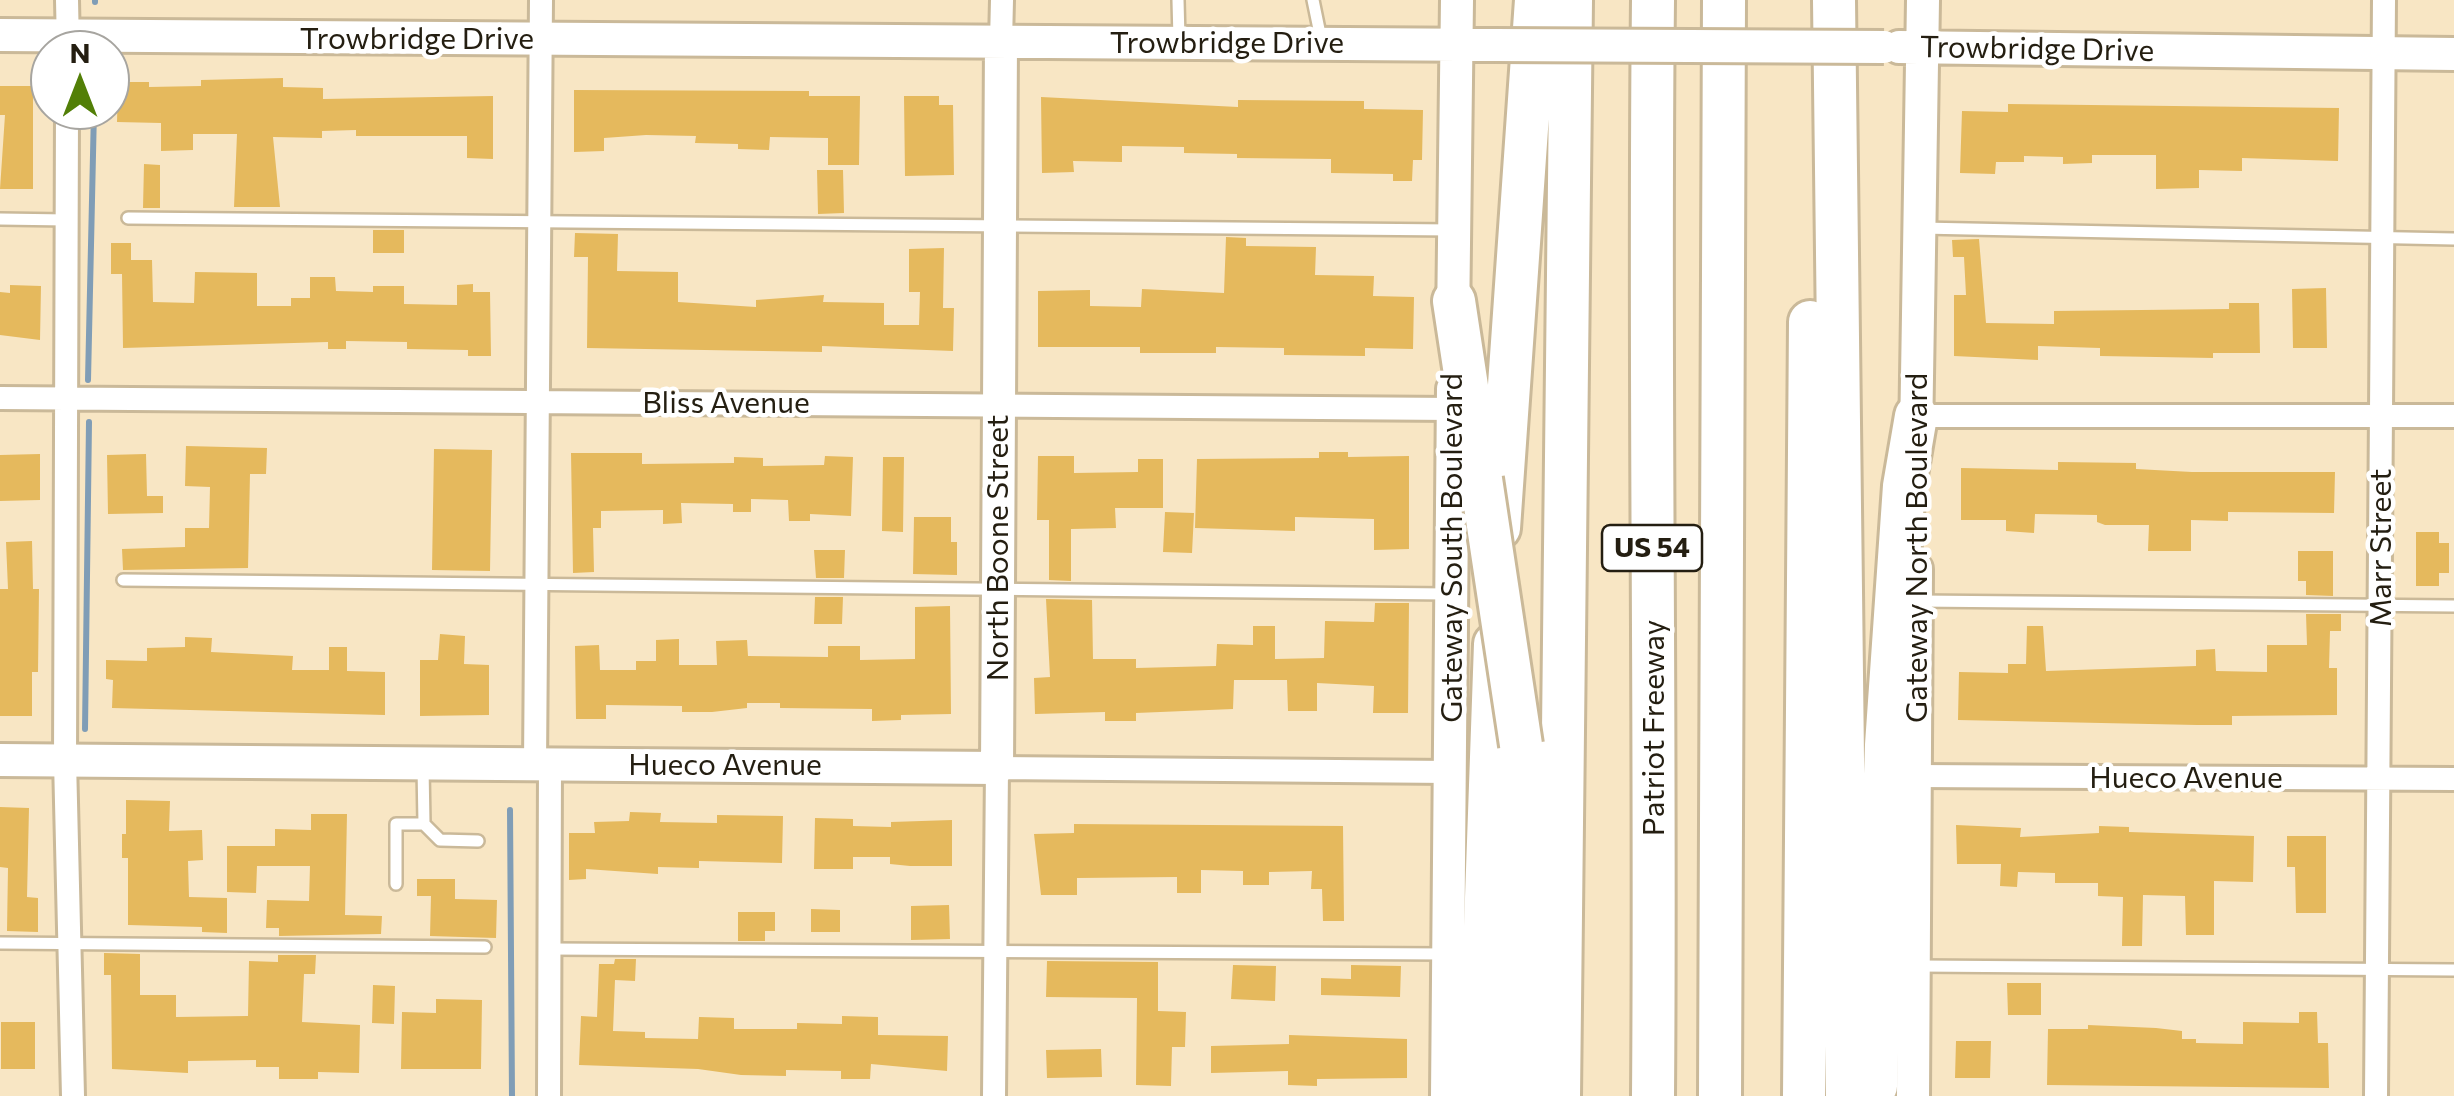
<!DOCTYPE html>
<style>
body{margin:0}
#map{position:relative;width:2454px;height:1096px;overflow:hidden;background:#f8e6c4;font-family:Commissioner,sans-serif}
canvas{display:block}
.north{position:absolute;left:30px;top:30px;width:100px;height:100px;box-sizing:border-box;background:#fff;border:2px solid #a7a5a0;border-radius:50%;rotate:0deg;font-size:28px;font-weight:700;line-height:40px;text-align:center;color:#241e11}
.north::after{content:'';display:block;margin:auto;width:35px;height:45px;background:#527f07;clip-path:polygon(50% 0,100% 100%,50% 72%,0 100%)}
</style>
<div id="map">
<canvas width="2454" height="1096"></canvas>
<div class="north">N</div>
</div>
<script>
const ctx = document.querySelector('canvas').getContext('2d');
ctx.lineJoin = 'round';
function trace(path, color, width, dash) {
  ctx.strokeStyle = color;
  ctx.lineWidth = width;
  ctx.lineCap = dash ? 'butt' : 'round';
  ctx.setLineDash(dash || []);
  ctx.stroke(path);
}
function fillPath(path, color) {
  ctx.fillStyle = color;
  ctx.fill(path, 'evenodd');
}
function drawText(font, color, halo, rows, align = 'center') {
  ctx.font = font + ' Commissioner,sans-serif';
  ctx.lineWidth = 9;
  ctx.setLineDash([]);
  ctx.textBaseline = 'middle';
  ctx.strokeStyle = halo;
  ctx.fillStyle = color;
  for (const [text, x, y, turn = 0] of rows) {
    ctx.save();
    ctx.translate(x, y);
    ctx.rotate((+turn || 0) * Math.PI / 180);
    ctx.textAlign = isNaN(turn) ? turn : align;
    if (halo) ctx.strokeText(text, 0, 0);
    ctx.fillText(text, 0, 0);
    ctx.restore();
  }
}
const stream = new Path2D(`
 M95,2v-2
 M88,380l6,-270
 M85,729l4,-307
 M510,810l2,286`);
const building = new Path2D(`
 M283,78v9l40,1v11l170,-3v63l-26,-1v-22h-111v-6l-34,1v7l-49,-1 7,70h-46l3,-73h-44v16l-32,1v-28l-44,-1 1,-40h31v5l52,-1v-6z
 M0,86h33v103h-33l5,-74h-5z
 M574,90l235,1v5h51l-1,69h-31v-27l-58,-1 -1,13 -31,-1v-5l-43,-1 1,-7 -50,-1 -42,3v13l-30,1z
 M904,96h35v9h14l1,70 -49,1z
 M1041,97l197,10v-7l126,1v8l59,1 -1,50h-9l-1,21h-19v-7l-62,-1v-14l-94,-1v-4l-53,-1v-6l-62,-1v16l-49,-1 1,11 -32,1z
 M2008,104l331,4 -1,53 -96,-3v13l-43,-1v18l-43,1v-34h-64v8l-29,1v-7l-39,-1v6h-28l-1,12 -35,-1 2,-62 46,1z
 M144,164l16,1v43h-17z
 M817,170h26l1,43 -26,1z
 M373,230h31v23h-31z
 M575,233l43,1 -1,37 61,1v30l78,5v-7l68,-5 -1,7 61,1v22h35l1,-33h-11v-43l35,-1 -1,60h11l-1,43 -131,-5v6l-235,-4 1,-91h-14z
 M1226,237l20,1v8l70,1 -1,28 59,1 -1,20 41,1 -1,52 -48,-1v8l-81,-1v-7l-68,-1v6h-76v-6h-102v-56l52,-1v16l51,1 1,-18 82,4z
 M1979,239l7,84 68,1v-13l175,-2v-6h30l1,50h-47v5l-113,-2v-8l-62,-2v14l-84,-4v-61h12l-2,-38h-11l-1,-17z
 M111,243h20v17h21l1,42 41,1 1,-31 62,1v33h34v-8h19v-21h25l1,14 37,1v-6h31v18l53,1v-20l16,-1v8h17l1,64h-23v-6l-61,-1v-7l-61,-1v8h-18v-7l-205,6 -1,-74h-11z
 M10,285l31,1 -1,54 -40,-5v-43l10,1z
 M2326,288l1,60h-34l-1,-59z
 M186,446l81,2 -1,26h-16l-2,94 -125,2 -1,-21 63,-2v-19h24l1,-41 -25,-1z
 M434,449l58,1 -2,121 -58,-1z
 M1319,452h29v5l61,-1v93l-35,1v-31l-79,-2v14l-100,-3 2,-69 122,-1z
 M571,453h71v11l92,-1v-6l29,1v8l61,-1 1,-9 28,1 -2,59 -41,-2v7h-21l-1,-21 -37,-1v13h-18v-8l-52,-1 1,20 -19,1v-14l-62,1v17h-8l1,44 -21,1z
 M40,454v46l-40,1v-46z
 M146,454l1,42h16v17l-55,1 -1,-59z
 M1038,456h36v17l64,-1v-13h25v49h-48l1,20 -45,1v52l-22,-1v-60h-12z
 M883,457h21l-1,75 -21,-1z
 M2058,462l78,1v6l56,3h143l-1,41 -106,-1v9l-37,-1v31h-43l1,-26h-44l-8,-3v-7l-62,-1 -1,19 -28,-2v-11h-45v-52l97,2z
 M1165,512l29,1 -2,40 -29,-1z
 M914,517h37v25h6v33l-44,-1z
 M2416,532h23v11h10v30h-10v13h-23z
 M32,541l1,48h6l-1,83h-6v44h-32v-127h8l-2,-47z
 M814,550h31l-1,28h-28z
 M2298,551h35v45l-27,-1v-14h-8z
 M815,597h28l-1,27h-28z
 M1046,599l46,1 1,59h43v9l80,-2 1,-22 36,1v-19h22v33l49,-1 1,-37 49,1 1,-19h34l-1,110h-35l1,-27 -57,-3v28h-29l-1,-31h-53l-1,29 -97,4v8h-31v-9l-70,2 -1,-36 16,-1z
 M950,606l1,108 -50,1v5l-29,1v-12l-92,-1v-5h-33v5l-35,4h-30v-6l-76,-1v14h-30l-1,-73 24,-1 1,25h36v-9h20v-21l23,-1v26h38l-1,-24 31,-1 1,16 80,1v-11h32v14l55,-1v-52z
 M2306,614h35v17h-11l-1,37h8v47l-105,1v9h-35l-239,-5 1,-48 49,1v-9h18l1,-38h16l3,45 150,-5v-16l19,-1 1,22 51,1v-27h40z
 M440,634l25,2 -1,28 25,1v50l-69,1v-56h18z
 M185,637l27,1 -1,14 82,4 -1,14h37v-23h18v24l38,1v43l-273,-7 1,-28 -7,-1v-19l41,1v-13l38,-1z
 M126,800l44,1 -1,30 33,-1 1,30 -15,1 1,36 38,1v35l-25,-1v-5l-74,-2v-67h-6v-24h4z
 M0,807l29,1 -2,89 11,1v34l-31,-1 1,-63 -8,-1z
 M630,812l31,1 -1,9 57,1v-8l66,1 -1,47 -83,-2v7l-41,-1v7l-72,-5v10l-17,1v-47h26l-1,-11 35,-1z
 M311,814h36l-2,101 37,1 -1,18 -102,2v-8h-13l1,-28 42,1 1,-35h-53l-1,27 -29,-1v-46h48v-17l36,1z
 M815,818l38,1v7l38,1v-5l61,-2v46h-42l-20,-2v-7h-37v12h-39z
 M1074,824l269,2 1,95h-21l-1,-32h-11l1,-18 -43,1v13h-26v-14l-42,-1v23h-24v-16l-100,1v17h-36l-7,-61 40,-1z
 M1956,825l65,3 -1,9 79,-4v-7l30,1v5l125,4 -1,46 -39,-1v54h-28l-1,-39 -42,-1 -1,51h-20l1,-49 -25,-1v-13h-43v-10l-37,-1 -1,15 -17,-1 1,-22h-44z
 M2287,836h39v77h-30l-1,-46h-8z
 M417,879h38v20l42,1 -1,38 -66,-2 1,-40h-14z
 M949,905l1,34 -39,1v-34z
 M811,909l29,1v22h-29z
 M738,912h37v19h-10v10h-27z
 M104,953l36,1v41h36v22l72,-1 1,-55 29,1v-7h38l-1,19h-11l-2,48 58,3 -1,48 -41,-1v7h-39v-12h-23v-7l-68,1v12l-76,-4 -1,-94h-7z
 M615,959h21l-1,22 -20,-1 -2,51 32,1v6l53,1 1,-22 35,1v11h63v-6l45,1v-8l36,1v18l70,1 -1,35 -76,-7 -1,15h-29v-8l-55,-1v6l-45,-1 -43,-6 -119,-4 2,-49 16,1 2,-53h15z
 M1047,961l111,1v49l28,1 -1,35h-13l-1,39 -35,-1 1,-87 -91,-1z
 M1233,965l43,1 -1,35 -44,-2z
 M1351,965l50,1 -1,31 -79,-2v-17l30,1z
 M2007,983h34v32h-33z
 M373,985l22,1 -1,38 -22,-1z
 M436,999l46,1 -1,69h-80l1,-57 34,1z
 M2299,1012h18l1,31h10l1,45 -282,-3 1,-56h40v-4l68,3 26,3v8h14v4l47,1v-22l56,1z
 M1,1022h34v47h-34z
 M1289,1035l118,4v39l-90,1v7l-29,-1v-14l-77,2v-27l78,-2z
 M1956,1041h35l-1,37h-35z
 M1101,1049l1,28 -55,1 -1,-28z`);
const lane = new Path2D(`
 M1178,0l1,39
 M1313,0l8,39
 M128,218l1325,12
 M0,219l67,1
 M1921,228l533,11
 M123,580l1324,14
 M1918,601l536,5
 M424,824l16,16 38,1
 M396,884v-60h28l-1,-57
 M0,943l485,4
 M550,949l895,5
 M1919,966l535,4`);
const street = new Path2D(`
 M67,0l1,47
 M1001,42l1,-42
 M67,110l-2,650 8,336
 M0,398l1453,11
 M1916,416h538
 M535,764l6,-764
 M1917,776l537,3
 M549,1096l1,-332
 M994,1096l3,-328 453,4
 M2376,1096l8,-1096`);
const secondary = new Path2D(`
 M0,35l1495,10
 M1899,47l555,7
 M1453,325l4,-325
 M1916,440l7,-440
 M0,760l997,8 4,-726
 M1447,1096l6,-707
 M1913,1096l3,-527`);
const highway = new Path2D(`
 M1834,0l13,1096
 M1454,301l27,178
 M1499,528l37,-528
 M1876,1086l10,-341 18,-259 12,-70
 M1479,1096l16,-452
 M1520,1096l1,-351
 M1559,1096l12,-1096
 M1653,1096c3,-365 -4,-731 0,-1096
 M1720,1096l4,-1096
 M1804,1096l6,-774`);
const secondaryBridge = new Path2D(`
 M1495,45l389,2`);
const highwayBridge = new Path2D(`
 M1481,479l40,266`);
const shields = [
 [1652,548,100]
];
const shieldNames = [
 ["US 54",1652,548]
];
const streetNames = [
 ["Trowbridge Drive",417,39],
 ["Trowbridge Drive",1227,43],
 ["Trowbridge Drive",2037,49,1],
 ["Bliss Avenue",726,403],
 ["North Boone Street",998,548,-90],
 ["Gateway South Boulevard",1452,548,-90],
 ["Gateway North Boulevard",1917,548,-90],
 ["Marr Street",2381,548,-90],
 ["Patriot Freeway",1654,728,-90],
 ["Hueco Avenue",725,765],
 ["Hueco Avenue",2186,778]
];
trace(stream, '#809db6', 6);
fillPath(building, '#e5b95d');
trace(lane, '#cab999', 16);
trace(street, '#cab999', 28);
trace(secondary, '#cab999', 38);
trace(highway, '#cab999', 48);
trace(lane, '#fff', 11);
trace(street, '#fff', 22);
trace(secondary, '#fff', 32);
trace(highway, '#fff', 42);
trace(secondaryBridge, '#cab999', 38, []);
trace(highwayBridge, '#cab999', 48, []);
trace(secondaryBridge, '#fff', 32);
trace(highwayBridge, '#fff', 42);
for (const [x, y, w] of shields) {
  const box = new Path2D();
  box.roundRect(x - w / 2, y - 23, w, 46, 8);
  ctx.fillStyle = '#fff';
  ctx.fill(box);
  trace(box, '#241e11', 2.5);
}
drawText('bold 28px', '#241e11', null, shieldNames);
drawText('30px', '#241e11', '#fff', streetNames);
</script>
